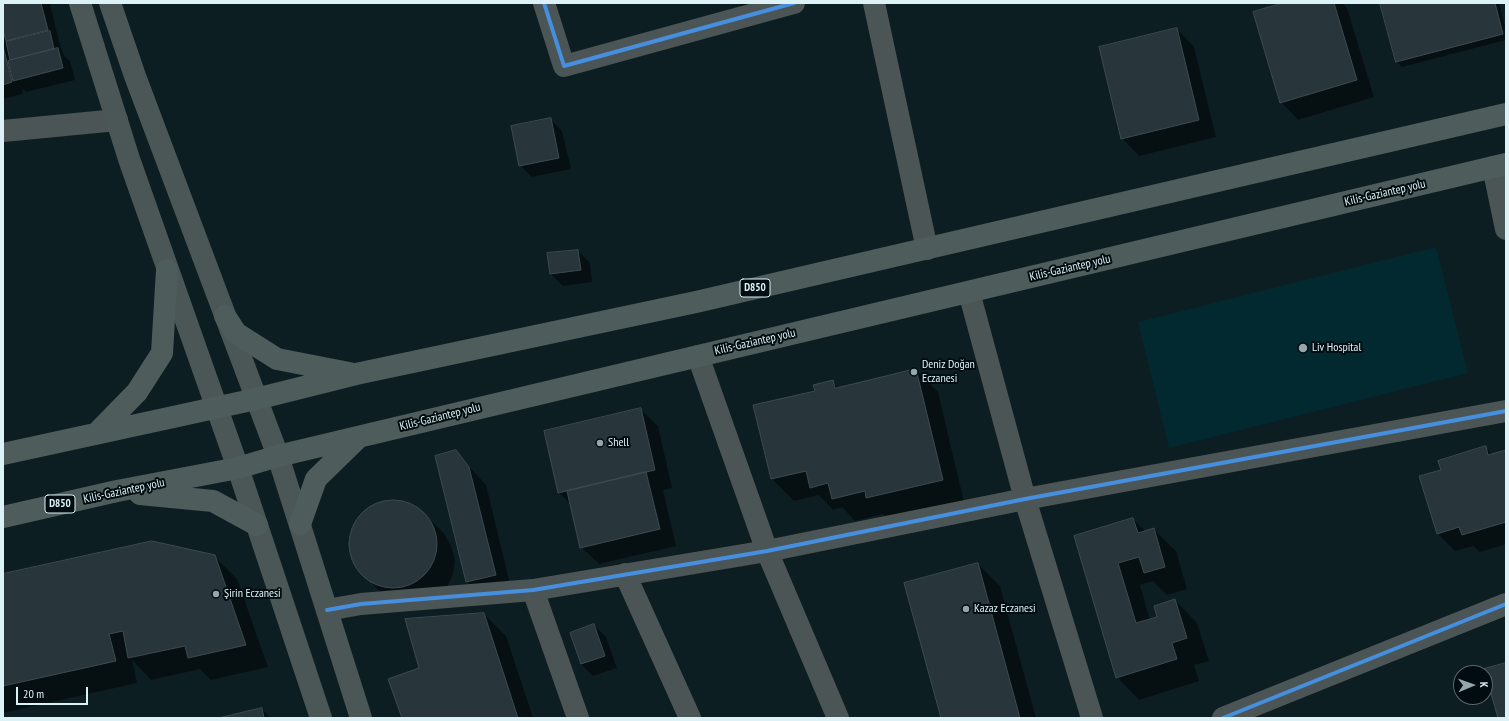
<!DOCTYPE html>
<meta charset="utf-8">
<style>
body{margin:0}
#map{position:relative;width:1509px;height:721px;overflow:hidden;background:#0d1e22;font-family:"PT Sans Narrow",sans-serif}
canvas{display:block}
.frame{position:absolute;inset:0;border:4px solid #dcf2f7;pointer-events:none}
.north{position:absolute;left:1453px;top:665px;width:40px;height:40px;box-sizing:border-box;background:#000c0f;border:1px solid #58686c;border-radius:50%;rotate:88deg;font-size:11px;font-weight:700;line-height:16px;text-align:center;color:#dcf2f7}
.north::after{content:'';display:block;margin:auto;width:14px;height:18px;background:#94a8ac;clip-path:polygon(50% 0,100% 100%,50% 72%,0 100%)}
.scale{position:absolute;left:16px;top:687px;width:72px;height:18px;box-sizing:border-box;border:2px solid #dcf2f7;border-top:0;padding-left:5px;font-size:12px;line-height:14px;white-space:nowrap;color:#dcf2f7;-webkit-text-stroke:3px #000c0f;paint-order:stroke}
</style>
<div id="map">
<canvas width="1509" height="721"></canvas>
<div class="frame"></div>
<div class="north">K</div>
<div class="scale">20 m</div>
</div>
<script>
const ctx = document.querySelector('canvas').getContext('2d');
ctx.lineJoin = 'round';
function fillPath(path, color) {
  ctx.fillStyle = color;
  ctx.fill(path, 'evenodd');
}
function trace(path, color, width, dash) {
  ctx.strokeStyle = color;
  ctx.lineWidth = width;
  ctx.lineCap = dash ? 'butt' : 'round';
  ctx.setLineDash(dash || []);
  ctx.stroke(path);
}
function drawText(font, color, halo, rows, align = 'center') {
  ctx.font = font + ' "PT Sans Narrow",sans-serif';
  ctx.lineWidth = 4;
  ctx.setLineDash([]);
  ctx.textBaseline = 'middle';
  ctx.strokeStyle = halo;
  ctx.fillStyle = color;
  for (const [text, x, y, turn = 0] of rows) {
    ctx.save();
    ctx.translate(x, y);
    ctx.rotate((+turn || 0) * Math.PI / 180);
    ctx.textAlign = isNaN(turn) ? turn : align;
    if (halo) ctx.strokeText(text, 0, 0);
    ctx.fillText(text, 0, 0);
    ctx.restore();
  }
}
const built = new Path2D(`
 M1436,247l32,126 -299,75 -31,-126z`);
const shadow = new Path2D(`
 M3,3h47l9,39 5,14 6,5 5,19 -49,12 -4,-4 1,6 -20,5z
 M738,3h25l-19,6z
 M1287,3h55l5,5 27,89 -76,23 -17,-18z
 M1381,3h118l7,27v10l-104,27 -5,-5z
 M1177,29l17,18 22,90 -77,19 -17,-18z
 M550,119l12,12 9,38 -39,8 -12,-12z
 M578,251l12,12 2,19 -29,4 -12,-12 -3,-20z
 M916,370l22,22 26,110 -75,18 -6,-6 -28,7 -13,-14 -9,3 -14,-15 -25,6 -22,-22 44,-88 16,-9 7,6z
 M640,409l18,17 14,62 -9,2 13,56 -77,18 -18,-17 -9,-42 -13,-12z
 M1485,447l8,8 13,-4v93l-26,8 -7,-6 -18,5 -17,-17 4,-64z
 M456,452l30,33 26,107 -28,7 -17,-17 -31,-125z
 M387,500l15,1 13,5 29,27 7,13 4,14 -2,14 -6,13 -64,8 -27,-29 -6,-13v-14l4,-14 8,-12 11,-8z
 M1133,519l12,12 8,-2 23,22 11,38 -20,6 -14,-14 -13,4 10,35 8,-2 17,-18 22,23 12,38 -15,4 5,16 -60,19 -22,-23 -42,-140z
 M214,556l23,23 31,88 -57,13 -11,-11 -49,11 -19,-20 5,23 -134,30v-138z
 M978,564l22,22 36,132h-94l-37,-134z
 M484,614l22,22 27,82h-130l17,-50z
 M594,625l12,12 11,31 -24,8 -12,-12 -10,-31z
 M262,709l9,9h-48z`);
const building = new Path2D(`
 M3,3h38l7,27 -42,11 -3,-11z
 M1283,3h51l23,77 -77,23 -27,-91z
 M1380,3h115l8,31 -107,28z
 M1177,28l22,92 -78,19 -22,-92z
 M50,31l4,18 -44,11 -4,-18z
 M3,46l9,36 -9,3z
 M58,48l5,20 -50,13 -5,-20z
 M551,118l8,40 -40,8 -8,-40z
 M578,250l3,20 -31,4 -3,-21z
 M916,369l27,111 -77,18 -1,-7 -33,8 -4,-16 -18,5 -4,-17 -35,8 -18,-74 62,-14 -2,-6 20,-5 2,8z
 M641,408l14,62 -97,23 -14,-62z
 M1486,446l2,9 18,-5v72l-44,13 -3,-8 -22,7 -18,-58 22,-6 -3,-9z
 M456,450l13,17 27,108 -30,7 -31,-126z
 M646,472l14,57 -80,19 -13,-57z
 M349 544a44 44 0 1 1 88 0a44 44 0 1 1-88 0Z
 M1133,518l5,15 16,-5 11,39 -21,6 -5,-16 -21,6 18,60 21,-6 -3,-11 21,-7 12,39 -15,5 5,16 -61,19 -42,-142z
 M152,541l63,14 31,90 -58,13 -3,-12 -57,12 -5,-27 -14,3 7,27 -113,25v-112z
 M978,563l42,155h-79l-37,-135z
 M484,613l34,105h-116l-14,-39 31,-11 -14,-49z
 M594,624l11,32 -24,8 -11,-31z
 M1506,663v55h-8l-14,-49z
 M262,708l2,10h-45z`);
const minor = new Path2D(`
 M544,3l20,63 230,-63
 M1493,167l13,62
 M969,292l56,207 67,219
 M698,356l69,195 71,167
 M625,574l65,144
 M533,590l45,128
 M327,610l34,-6 172,-14 234,-39 258,-52 481,-88
 M1223,718l283,-114`);
const tertiary = new Path2D(`
 M874,3l53,246
 M3,131l114,-11`);
const secondary = new Path2D(`
 M80,3l49,156 109,309 83,250
 M110,3l25,73 143,380 83,262`);
const trunk = new Path2D(`
 M225,316l11,17 41,26 72,14
 M97,433l40,-41 25,-39 5,-83
 M3,454l253,-55 100,-25 340,-72 810,-188
 M140,494l73,7 44,24
 M3,517l114,-26 121,-23 40,-12 1228,-292
 M300,524l16,-45 43,-42`);
const cycleway = new Path2D(`
 M544,3l20,63 230,-63
 M327,610l34,-6 172,-14 234,-39 258,-52 481,-88
 M1223,718l283,-114`);
const markers = [
 [1303,348,5,"#94a8ac"],
 [914,372,4,"#94a8ac"],
 [600,443,4,"#94a8ac"],
 [216,594,4,"#94a8ac"],
 [966,609,4,"#94a8ac"]
];
const shields = [
 [755,288,30],
 [60,504,30]
];
const shieldNames = [
 ["D850",755,288],
 ["D850",60,504]
];
const streetNames = [
 ["Kilis-Gaziantep yolu",1385,193,-13],
 ["Kilis-Gaziantep yolu",1070,268,-13],
 ["Kilis-Gaziantep yolu",755,342,-13],
 ["Kilis-Gaziantep yolu",440,417,-14],
 ["Kilis-Gaziantep yolu",124,491,-12]
];
const poiNames = [
 ["Liv Hospital",1312,348],
 ["Deniz Doğan",922,365],
 ["Eczanesi",922,379],
 ["Shell",608,443],
 ["Şirin Eczanesi",224,594],
 ["Kazaz Eczanesi",974,609]
];
fillPath(built, '#022830');
fillPath(shadow, '#0007');
fillPath(building, '#28353b');
trace(building, '#3d4a50', 1);
trace(minor, '#4b5555', 22);
trace(tertiary, '#4b5555', 22);
trace(secondary, '#4b5756', 22);
trace(trunk, '#4f5c5c', 22);
trace(cycleway, '#468fdf', 4);
for (const [x, y, r, color] of markers) {
  const dot = new Path2D();
  dot.arc(x, y, r, 0, 2 * Math.PI);
  ctx.fillStyle = color;
  ctx.fill(dot);
  trace(dot, '#000c0f', 1.5);
}
for (const [x, y, w] of shields) {
  const box = new Path2D();
  box.roundRect(x - w / 2, y - 9, w, 18, 3);
  ctx.fillStyle = '#000c0f';
  ctx.fill(box);
  trace(box, '#dcf2f7', 1);
}
drawText('bold 11px', '#dcf2f7', null, shieldNames);
drawText('12px', '#dcf2f7', '#000c0f', streetNames);
drawText('12px', '#dcf2f7', '#000c0f', poiNames, 'left');
</script>
